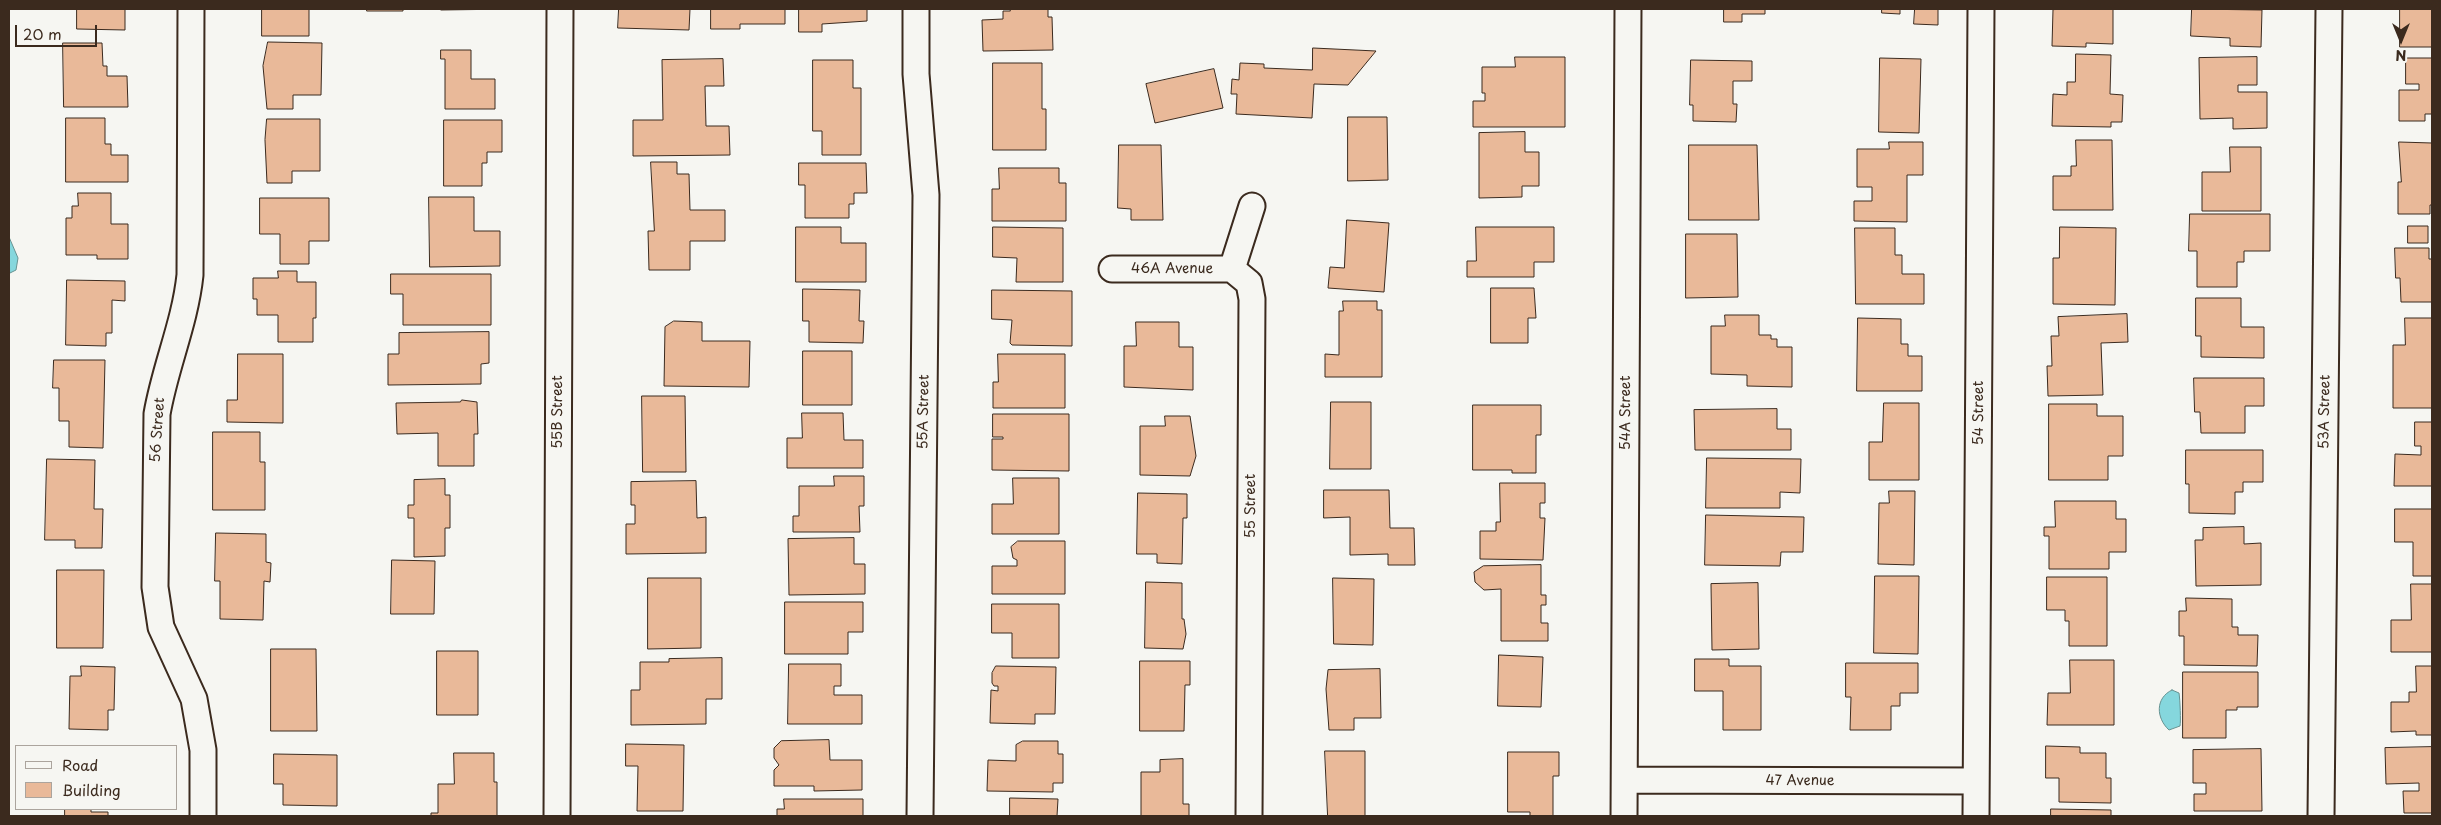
<!DOCTYPE html>
<style>
body{margin:0}
#map{position:relative;width:2441px;height:825px;overflow:hidden;background:#f6f6f2;font-family:"Playpen Sans",sans-serif}
canvas{display:block}
.frame{position:absolute;inset:0;border:10px solid #3b2a1e;pointer-events:none}
.legend{position:absolute;left:15px;top:745px;width:162px;height:65px;box-sizing:border-box;background:#f6f6f2;border:1px solid #aba49d;margin:0;padding:6px 9px;list-style:none;font-size:15px;color:#3b2a1e}
.legend li{display:flex;align-items:center;gap:10px;height:25px}
.legend b{width:25px;border:1px solid #aba49d}
.north{position:absolute;left:2376px;top:15px;width:50px;height:50px;-webkit-text-stroke:4px #f6f6f2;paint-order:stroke;rotate:180deg;font-size:14px;font-weight:700;line-height:20px;text-align:center;color:#3b2a1e}
.north::after{content:'';display:block;margin:auto;width:18px;height:22px;background:#3b2a1e;clip-path:polygon(50% 0,100% 100%,50% 72%,0 100%)}
.scale{position:absolute;left:15px;top:25px;width:82px;height:22px;box-sizing:border-box;border:2px solid #3b2a1e;border-top:0;padding-left:6px;font-size:15px;line-height:18px;white-space:nowrap;color:#3b2a1e;-webkit-text-stroke:4px #f6f6f2;paint-order:stroke}
</style>
<div id="map">
<canvas width="2441" height="825"></canvas>
<div class="frame"></div>
<ul class="legend">
<li><b style="height:6px;background:#f6f6f2"></b>Road</li>
<li><b style="height:14px;background:#e9b999"></b>Building</li>
</ul>
<div class="north">N</div>
<div class="scale">20 m</div>
</div>
<script>
const ctx = document.querySelector('canvas').getContext('2d');
ctx.lineJoin = 'round';
function fillPath(path, color) {
  ctx.fillStyle = color;
  ctx.fill(path, 'evenodd');
}
function trace(path, color, width, dash) {
  ctx.strokeStyle = color;
  ctx.lineWidth = width;
  ctx.lineCap = dash ? 'butt' : 'round';
  ctx.setLineDash(dash || []);
  ctx.stroke(path);
}
function drawText(font, color, halo, rows, align = 'center') {
  ctx.font = font + ' "Playpen Sans",sans-serif';
  ctx.lineWidth = 4;
  ctx.setLineDash([]);
  ctx.textBaseline = 'middle';
  ctx.strokeStyle = halo;
  ctx.fillStyle = color;
  for (const [text, x, y, turn = 0] of rows) {
    ctx.save();
    ctx.translate(x, y);
    ctx.rotate((+turn || 0) * Math.PI / 180);
    ctx.textAlign = isNaN(turn) ? turn : align;
    if (halo) ctx.strokeText(text, 0, 0);
    ctx.fillText(text, 0, 0);
    ctx.restore();
  }
}
const water = new Path2D(`
 M9,237l9,21 -2,12 -6,3z
 M2172,690l7,3c1,6 2,29 1,33l-11,4c-13,-12 -14,-32 3,-40z`);
const building = new Path2D(`
 M77,9h48v21l-48,-1z
 M262,9h47v27h-47z
 M367,9h36v2h-36z
 M441,9h72l-72,1z
 M619,9h71l-1,21 -71,-2z
 M711,9h74v15h-45v5h-29z
 M799,9h68v12l-45,3v8h-23z
 M1010,9h38v8h4l1,33 -70,1 -1,-31 21,-1v-8h7z
 M1724,9h41v5h-23v8h-18z
 M1882,9h18v5l-18,-1z
 M1915,9h23v16l-24,-1z
 M2073,9h40v35l-27,-1v4l-34,-1 1,-36z
 M2192,9l70,1 -1,37 -31,-1v-8l-39,-2z
 M2400,9h32v38h-32z
 M268,42l54,1 -1,52h-28v14h-26l-4,-43z
 M63,43h39l1,23h4v10h20l1,31h-64z
 M1313,48l63,3 -28,34 -34,-1 -2,34 -76,-4 1,-20h-6l1,-15 7,1 1,-17 24,1v4l48,2z
 M441,50h30v29h24v30h-50v-50h-4z
 M2076,54l35,1 -1,39 13,1 -1,27h-11v5l-59,-1 1,-32 14,1v-13h8z
 M1515,57h50v70h-92v-26h12v-8h-3v-26h33z
 M2257,57v28h-19v7h29v36l-34,1v-11l-33,1 -1,-61z
 M1880,58l41,1 -2,74 -40,-1z
 M2406,58h26v56h-7v7h-26v-31h20v-6h-13z
 M723,59l1,27h-19l1,40h23l1,29 -97,1v-36h30l-1,-60z
 M813,60h40v28h8v67h-39v-24h-9z
 M1691,60l61,1v20h-19v23h4l-1,18 -43,-1v-16h-3z
 M993,63h49v46h4v41h-53z
 M1214,69l9,39 -68,15 -9,-39z
 M1348,117h39l1,63 -40,1z
 M66,118h39v26h6v11h17v27h-62z
 M267,119h53v52h-28v12h-25l-2,-43z
 M444,120h58v32h-15v11h-5v23h-38z
 M1525,132v20h14v34h-17v11l-43,1v-65z
 M2076,140h36l1,70h-60v-34h18v-10h5z
 M1889,142h34v33h-16v47l-53,-1v-20h18v-14h-15v-38h32z
 M2399,142l33,1v62h-2v9h-32v-32h3z
 M1119,145h42l2,75h-32v-11l-13,-1z
 M1689,145h68l2,75h-70z
 M2230,147h31v64h-59v-39h28z
 M651,162h26v12h12l1,36h35v31h-35v29h-41l-1,-39h6z
 M799,163h67l1,30h-13v11h-5v14h-44v-33h-6z
 M999,168h60v15h7v38h-74v-32h7z
 M78,193h33v31h17v35h-31v-4h-31v-37h6v-12h6z
 M429,197h45v34h26v35l-70,1z
 M260,198h69v43h-20v23h-29v-30h-20z
 M2190,214h80v37h-26v11h-7v25h-40v-36h-8z
 M1347,220l42,3 -5,69 -56,-4 2,-21 14,1z
 M2408,226h20v17h-20z
 M796,227h45v16h25v39h-70z
 M993,227l70,1v54h-47l1,-24 -24,-1z
 M1476,227h78v35h-20v15h-67v-16h9z
 M2060,227l56,1 -1,77 -62,-1v-46h6z
 M1855,228h40v27h7v19h22v30h-68z
 M1686,234h51l1,63 -52,1z
 M2395,248h34v11h3v43h-31l-1,-24h-4z
 M278,271h19v11h19v36h-3v24h-35v-27h-21v-16h-4v-21h25z
 M391,274h100v51h-88v-31h-12z
 M67,280l58,1v20l-13,-1v33h-6v13l-40,-1z
 M1491,288h43l2,30h-8v25h-37z
 M803,289l57,1 -1,31h5l-1,22 -54,-1v-21h-6z
 M992,290l80,1v55l-60,-1 -2,-2 2,-23 -20,-1z
 M2196,298h45v29h23v31l-63,-1v-21h-5z
 M1343,301h34v9h5v67h-57v-23l14,1v-44h4z
 M2127,314l1,28 -27,1 2,52 -55,1 -1,-30h5l-1,-30h8l-1,-19z
 M1725,315h34v20h12v4h6v8h15v40l-45,-1v-11l-36,-1v-48h14z
 M1858,318l43,1v25h7v12h14v35h-65z
 M2405,318h27v90h-39v-63h12z
 M674,321l28,1v19h48l-1,46 -85,-1 1,-59z
 M1136,322h43v25h14v43l-69,-3v-41h12z
 M489,332v31l-8,1v20l-93,1v-31h11v-21z
 M803,351h49v54h-49z
 M238,354h45v69l-56,-1v-22h10z
 M998,354h67v54h-72v-26h5z
 M54,360h51l-2,88 -34,-1v-26h-10v-33h-6z
 M2194,378h70v28h-19v27h-44l-1,-21h-5z
 M642,396h43l1,76h-43z
 M462,400l15,2 1,32h-4v32h-36v-33l-41,1 -1,-31 64,-1z
 M1331,402h40v67h-41z
 M1884,403h35v77h-50v-38h13z
 M2049,404h48v12h26v40h-15v24h-59z
 M1473,405h68v30h-5v38h-24v-3h-39z
 M1777,409v20h14v21h-96l-1,-40z
 M802,413h41l1,27h19v28h-76v-30h15z
 M993,414h76v57l-77,-1v-31h11v-2h-10z
 M1165,416h25l6,40 -6,20 -50,-1v-49h25z
 M2415,422h17v64h-38l1,-32 26,1v-9h-6z
 M213,432h47v30h5v48h-52z
 M2186,450h77v32h-20v10h-8v22l-46,-1v-29h-3z
 M1707,458l94,1 -1,34 -20,-1v16h-74z
 M47,459l48,1 -1,49h9l-1,39h-27v-8h-30z
 M834,476h30v30h-5l1,26h-67v-16h6v-30h35z
 M1013,478h46v56h-67v-30h21z
 M445,479v16h5v33h-5v28l-31,1v-39h-6v-13h6v-25z
 M696,481l1,37 9,-1v36l-80,1v-30h9v-19h-4v-23z
 M1500,483h45v20h-5v15h5l-2,42 -63,-1v-28h16v-9h4z
 M1324,490h65l1,38h24l1,37h-27v-11l-38,1v-38l-26,1z
 M1889,491h26l-1,74 -36,-1 1,-61h10z
 M1138,493l49,1v24h-4l-1,46 -25,-1v-9h-20z
 M2055,501h61v18h10v33h-17v17h-60v-33h-5v-9h11z
 M2395,509h37v67h-19v-34h-18z
 M1706,515l98,2 -1,35h-22l-1,14 -75,-1z
 M2244,527v17l17,-1v42l-65,1 -1,-46h8v-12z
 M216,533l50,1v28l5,1 -1,19 -6,-1 -1,39 -43,-1v-38h-5z
 M854,538v26h11v30l-76,1 -1,-56z
 M1018,541h47v53h-73v-28h25v-6l-4,-2 -2,-11z
 M392,560l43,1 -1,53h-43z
 M1541,565v30h5v10h-5v18h7v18h-47v-52l-17,1 -9,-8 -1,-10 9,-6z
 M57,570h47l-1,78h-46z
 M1875,576h44l-1,78 -44,-1z
 M2047,577h60v69h-38v-25h-4v-11h-18z
 M648,578h53v70l-53,1z
 M1333,578l41,1 -1,66 -39,-1z
 M1146,582l36,1v36h2l2,15 -3,15 -38,-1z
 M1758,583l1,66 -47,1 -1,-66z
 M2411,584h21v68h-41v-32h20z
 M2186,598l46,1v28h6v8h20l-1,31 -73,-1v-29h-5v-25h7z
 M785,602h78v30h-15v22h-63z
 M992,604h67v54h-47v-25h-20z
 M271,649h45l1,82h-46z
 M437,651h41v64h-41z
 M1499,655l44,2 -2,50 -43,-1z
 M722,658v41h-16v25l-75,1v-35h9v-28h29v-3z
 M1695,659h34v7h32v64h-38v-39h-28z
 M2070,660h44v65h-67l1,-32h22z
 M1140,661h50v24h-5l-1,46h-44z
 M1846,663h72v30h-18v13h-9v24h-41l1,-33h-5z
 M789,664h52v22h-7v9h28v29h-74z
 M81,666l34,1 -1,43h-6v20l-39,-1 1,-53h11z
 M996,666l60,1 -1,47h-20v10l-45,-1 1,-33 7,1v-5h-4l-2,-3v-10z
 M2416,666h16v69h-16v-4l-25,1v-30h18v-10h7z
 M1380,669l1,49h-27v12h-25l-3,-41 2,-19z
 M2183,672h75v35h-21v3h-11v28h-43z
 M829,740l1,20h32v30l-48,1v-5h-40v-16l5,-5 -5,-7v-10l7,-7z
 M1023,741h35v13h5v29h-10v9l-66,-1 1,-31 28,1v-16z
 M626,744l58,1 -1,66h-46l1,-45h-12z
 M2046,746l34,1v6h26v25h5v25l-52,-1v-24h-13z
 M2432,747v66h-28l-1,-22h16v-8l-33,1 -1,-36z
 M2261,749l1,62h-68v-17h12v-11h-13v-33z
 M1325,751h40v65h-37z
 M1508,752h51v24h-6v40h-23v-4h-22z
 M454,753h40v29h3v34h-95h29v-3h7v-29h16z
 M274,754l63,1v51l-54,-1v-21h-9z
 M1183,759v45h6v12h-48v-44h19v-12z
 M1010,798l48,1 -1,17h-47z
 M784,799h79v17h-86v-7h7z
 M65,809h26v3h17v4h-43z
 M2051,809l60,1v6h-60z`);
const minor = new Path2D(`
 M191,9l-1,266c-5,48 -25,92 -33,139l-2,173 6,40 33,72 9,51v66
 M916,9v65l10,121 -6,621
 M1112,269h120
 M1232,269l17,14 3,16 -3,517
 M1232,269l20,-63
 M1625,780l351,1
 M557,816l3,-807
 M1624,816l4,-807
 M1976,816l5,-807
 M2321,816l8,-807`);
const streetNames = [
 ["46A Avenue",1172,269],
 ["55B Street",558,412,-90],
 ["55A Street",924,412,-89],
 ["53A Street",2325,412,-89],
 ["54A Street",1626,413,-90],
 ["54 Street",1979,413,-90],
 ["56 Street",158,430,-86],
 ["55 Street",1251,506,-90],
 ["47 Avenue",1800,781]
];
fillPath(water, '#85d7dd');
trace(water, '#679291', 1);
fillPath(building, '#e9b999');
trace(building, '#3b2a1e', 1);
trace(minor, '#3b2a1e', 29);
trace(minor, '#f6f6f2', 25);
drawText('14px', '#3b2a1e', '#f6f6f2', streetNames);
</script>
